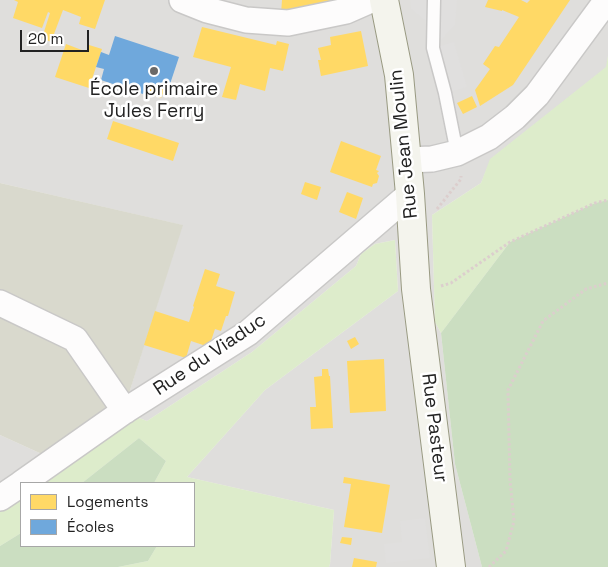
<!DOCTYPE html>
<meta charset="utf-8">
<style>
body{margin:0}
#map{position:relative;width:608px;height:567px;overflow:hidden;background:#f0eeeb;font-family:"Space Grotesk",sans-serif}
canvas{display:block}
.legend{position:absolute;left:20px;top:482px;width:175px;height:65px;box-sizing:border-box;background:#fff;border:1px solid #a7a7a7;margin:0;padding:6px 9px;list-style:none;font-size:15px;color:#222}
.legend li{display:flex;align-items:center;gap:10px;height:25px}
.legend b{width:25px;border:1px solid #a7a7a7}
.scale{position:absolute;left:20px;top:30px;width:69px;height:22px;box-sizing:border-box;border:2px solid #222;border-top:0;padding-left:6px;font-size:15px;line-height:18px;white-space:nowrap;color:#222;-webkit-text-stroke:4px #fff;paint-order:stroke}
</style>
<div id="map">
<canvas width="608" height="567"></canvas>
<ul class="legend">
<li><b style="height:14px;background:#ffd966"></b>Logements</li>
<li><b style="height:14px;background:#6fa8dc"></b>Écoles</li>
</ul>
<div class="scale">20 m</div>
</div>
<script>
const ctx = document.querySelector('canvas').getContext('2d');
ctx.lineJoin = 'round';
function fillPath(path, color) {
  ctx.fillStyle = color;
  ctx.fill(path, 'evenodd');
}
function trace(path, color, width, dash) {
  ctx.strokeStyle = color;
  ctx.lineWidth = width;
  ctx.lineCap = dash ? 'butt' : 'round';
  ctx.setLineDash(dash || []);
  ctx.stroke(path);
}
function drawText(font, color, halo, rows, align = 'center') {
  ctx.font = font + ' "Space Grotesk",sans-serif';
  ctx.lineWidth = 5;
  ctx.setLineDash([]);
  ctx.textBaseline = 'middle';
  ctx.strokeStyle = halo;
  ctx.fillStyle = color;
  for (const [text, x, y, turn = 0] of rows) {
    ctx.save();
    ctx.translate(x, y);
    ctx.rotate((+turn || 0) * Math.PI / 180);
    ctx.textAlign = isNaN(turn) ? turn : align;
    if (halo) ctx.strokeText(text, 0, 0);
    ctx.fillText(text, 0, 0);
    ctx.restore();
  }
}
const residential = new Path2D(`
 M0,0h608v56l-1,11 -116,92 -10,24 -49,32 3,107 6,11 14,131 27,103h-153l1,-3 4,-54 -147,-33 78,-87 133,-99 -3,-51 -20,4 -14,10 -5,12 -104,86 -105,69 -24,-9 59,-187 -182,-42z
 M0,435l55,25 -55,38z`);
const construction = new Path2D(`
 M0,183l183,42 -60,187 -68,48 -55,-25z`);
const grass = new Path2D(`
 M608,56v144l-13,3 -85,39 -69,91 -6,-11 -3,-107 49,-32 9,-24 116,-92z
 M395,240l3,51 -133,99 -78,87 147,33 -4,54 -1,3h-211l30,-6 9,-15h37v-63h-40l12,-22 -27,-23 -57,45h-60l101,-71 24,9 105,-69 104,-86 5,-12 14,-10z
 M21,484v49l-21,13v-48z`);
const forest = new Path2D(`
 M608,200v367h-126l-27,-103 -14,-131 69,-91 85,-39z
 M139,438l27,23 -12,22h-72z
 M21,533v13h136l-9,15 -30,6h-118v-21z`);
const parking = new Path2D(`
 M410,0h47l-2,25 -21,23 20,-6 13,45 -22,6 -12,-45v-21l-22,-18z
 M425,518l5,40 -44,5 -2,-19 18,-2 -2,-21z`);
const homes = new Path2D(`
 M14,0h91l-10,29 -16,-5 2,-7 -18,-7 -12,32 -9,-4 8,-25 -2,-1 -6,16 -29,-10 5,-16z
 M282,0h50l-1,7 -50,7z
 M488,0h33l6,3 3,-3h40l-57,85 -33,21 -5,-16 15,-21 -7,-5 12,-18 4,1 20,-30 -17,-7v1l-17,-4z
 M202,27l74,18 1,-4 12,3 -6,27 -13,-3 -5,23 -25,-7 -4,16 -14,-3 9,-30 -38,-10z
 M361,31l7,35 -47,10 -3,-16h3l-3,-12 13,-3 -1,-8z
 M66,44l21,8 2,-7 13,4 -13,39 -34,-11z
 M147,83l18,6 -4,9 -17,-6z
 M472,96l5,11 -14,7 -6,-11z
 M113,121l66,22 -6,18 -66,-22z
 M341,141l40,15 -5,14 3,1 -2,2 2,3 -2,7 -4,1 -1,3 -42,-15z
 M305,182l16,5 -4,13 -16,-6z
 M347,192l16,6 -7,21 -17,-7z
 M205,269l15,5 -4,12 19,6 -7,24h-2l-5,15 -6,-2 -6,18 -18,-6 -5,17 -42,-13 11,-34 34,11 5,-15 -1,-1z
 M355,337l4,7 -8,5 -4,-8z
 M384,359l2,52 -36,2 -3,-52z
 M322,369h6l1,7h1l3,52 -22,1 -1,-22h6l-2,-30 8,-1z
 M344,477l46,8 -8,48 -38,-6 7,-43 -8,-1z
 M342,537l10,1 -1,7 -11,-2z
 M354,558l23,4 -1,5h-24z`);
const schools = new Path2D(`
 M115,36l64,21 -11,33 -21,-7 -4,11 -42,-14 3,-11 -8,-2 5,-15 8,3z`);
const path = new Path2D(`
 M437,209l24,-30v-3
 M441,286l10,-3 59,-41 85,-39 13,-3
 M489,567l17,-16 8,-30 -4,-41 -2,-90 35,-69 43,-32 22,-6`);
const lane = new Path2D(`
 M434,0l-1,48 12,45 12,60`);
const street = new Path2D(`
 M182,0l25,10 39,10 42,3 58,-12 25,-11
 M407,160l25,-1 25,-6 32,-16 26,-20 22,-22 70,-95
 M0,303l75,36 50,72
 M22,483l101,-71 125,-79 162,-139
 M0,498l21,-14`);
const secondary = new Path2D(`
 M384,0l15,75 11,119 6,95 35,278`);
const markers = [
 [154,71,5,"#6a6968"]
];
const poiNames = [
 ["École primaire",154,90],
 ["Jules Ferry",154,112]
];
const streetNames = [
 ["Rue Jean Moulin",404,144,-96],
 ["Rue du Viaduc",210,355,-34],
 ["Rue Pasteur",434,428,83]
];
fillPath(residential, '#dfdedc');
fillPath(construction, '#d9d9cd');
fillPath(grass, '#ddeccb');
fillPath(forest, '#cbdec1');
fillPath(parking, '#e0dfde');
fillPath(homes, '#ffd966');
fillPath(schools, '#6fa8dc');
trace(lane, '#c9c8c7', 15);
trace(street, '#c9c8c7', 28);
trace(secondary, '#999a82', 30);
trace(path, '#dccecd', 3, [2.5, 2.5]);
trace(lane, '#fdfcfc', 12);
trace(street, '#fdfcfc', 25);
trace(secondary, '#f4f4ed', 28);
for (const [x, y, r, color] of markers) {
  const dot = new Path2D();
  dot.arc(x, y, r, 0, 2 * Math.PI);
  ctx.fillStyle = color;
  ctx.fill(dot);
  trace(dot, '#fff', 2);
}
drawText('19px', '#222', '#fff', poiNames);
drawText('19px', '#222', '#fff', streetNames);
</script>
